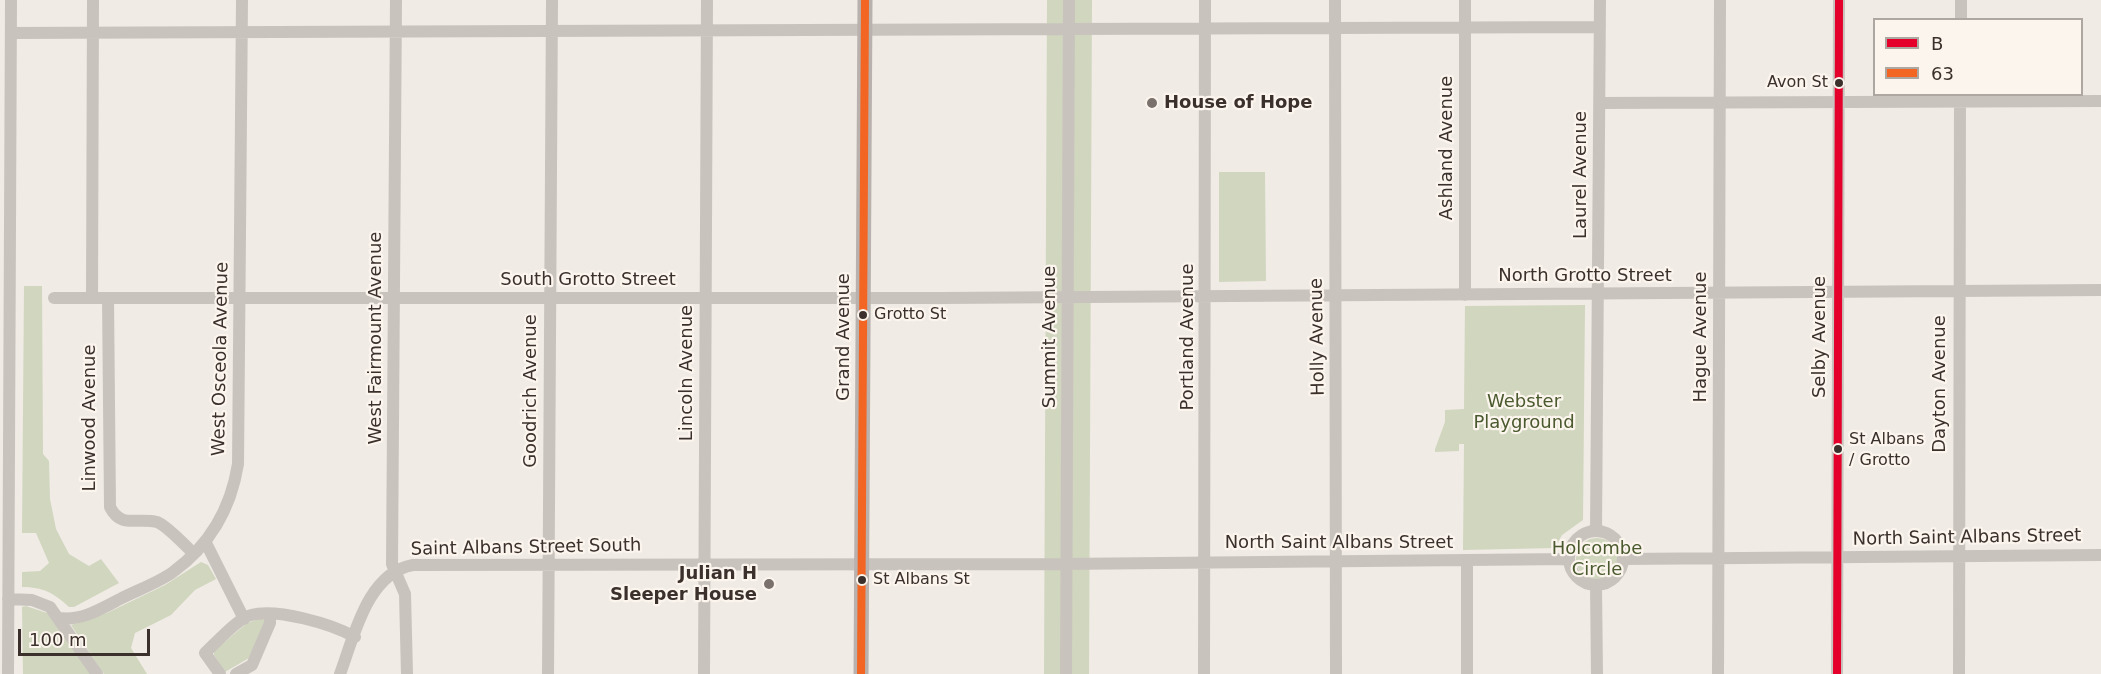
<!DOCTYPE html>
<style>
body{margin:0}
#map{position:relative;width:2101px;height:674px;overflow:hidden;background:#f0ebe5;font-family:"DejaVu Sans",sans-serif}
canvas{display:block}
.legend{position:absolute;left:1873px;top:18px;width:210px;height:78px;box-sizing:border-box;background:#fbf5ee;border:2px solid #aea6a0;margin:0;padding:8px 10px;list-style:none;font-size:18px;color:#3b302b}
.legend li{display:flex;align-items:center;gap:12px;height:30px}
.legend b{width:30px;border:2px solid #aea6a0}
.scale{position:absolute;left:18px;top:629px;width:132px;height:27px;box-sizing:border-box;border:3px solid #3b302b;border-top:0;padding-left:8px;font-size:18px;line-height:21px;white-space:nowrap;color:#3b302b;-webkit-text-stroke:4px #fbf5ee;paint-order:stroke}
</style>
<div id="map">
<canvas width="2101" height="674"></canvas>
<ul class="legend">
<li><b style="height:8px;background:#e4002b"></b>B</li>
<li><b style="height:8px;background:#f26522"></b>63</li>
</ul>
<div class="scale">100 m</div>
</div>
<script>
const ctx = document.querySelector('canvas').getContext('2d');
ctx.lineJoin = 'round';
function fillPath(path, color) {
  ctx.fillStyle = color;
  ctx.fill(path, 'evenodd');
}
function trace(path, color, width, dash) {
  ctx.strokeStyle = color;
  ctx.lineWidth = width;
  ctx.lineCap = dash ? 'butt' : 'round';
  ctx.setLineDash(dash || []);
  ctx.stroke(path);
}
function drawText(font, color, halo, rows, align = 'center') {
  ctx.font = font + ' "DejaVu Sans",sans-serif';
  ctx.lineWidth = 4.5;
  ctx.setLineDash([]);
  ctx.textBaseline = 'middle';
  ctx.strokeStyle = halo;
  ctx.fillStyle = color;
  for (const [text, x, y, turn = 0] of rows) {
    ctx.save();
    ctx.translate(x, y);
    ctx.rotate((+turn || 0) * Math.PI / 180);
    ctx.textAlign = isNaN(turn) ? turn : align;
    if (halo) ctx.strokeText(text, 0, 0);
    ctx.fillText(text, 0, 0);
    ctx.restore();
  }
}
const green = new Path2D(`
 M1047,0h45l-3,674h-45z
 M1219,172h46l1,109 -47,1z
 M24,286h18l1,168 6,7 1,38 6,30 13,25 20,12 12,-7 18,24 -45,24h-5c-15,-14 -26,-20 -47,-20v-15l18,-1 9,-8 -13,-30h-14z
 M1585,305l-2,215 -21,15 -7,13 -92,2 1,-106h-5v7l-24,1v-3l10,-27v-12l19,-1 1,-103z
 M1576 559a21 21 0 1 1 42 0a21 21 0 1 1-42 0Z
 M201,562l7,3 8,14 -21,11 -24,25 -36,18 -4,15 16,26h-43l-33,-49 36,-12 58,-28z
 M26,606l24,8 41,60h-68l-1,-67z
 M262,618l4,3 -17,37 -24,14 -11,-17v-4l33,-28z`);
const minor = new Path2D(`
 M396,0l-4,564 13,30 2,80
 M1335,0l1,674
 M1961,20v-20
 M11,33l1589,-6
 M1600,103l501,-2
 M1465,295v-295
 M54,298h889l1158,-8
 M92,298l1,-298
 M108,298l2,209c11,22 27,10 47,15 9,3 29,24 37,32
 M1569 558a27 27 0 1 1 54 0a27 27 0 1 1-54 0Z
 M1596,531l4,-531
 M205,541l39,78
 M1623,559l478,-4
 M1596,585l1,89
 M8,599l24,1 18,7 47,67
 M60,618c21,3 41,-9 60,-19 17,-9 38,-16 53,-27 37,-27 58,-64 65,-108l4,-464
 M8,674l3,-674
 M220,674l-15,-21c11,-10 33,-35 46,-38 26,-7 81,9 104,22
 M236,674l16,-9 18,-42v-9
 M340,674c14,-37 27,-101 73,-109l648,-1 507,-5
 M548,674l4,-674
 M704,674l3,-674
 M1066,674l3,-674
 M1204,674l1,-674
 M1467,674v-113
 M1718,674l2,-674
 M1837,674l2,-674
 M1959,674l1,-580`);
const major = new Path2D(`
 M861,674l4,-674`);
const bus1 = new Path2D(`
 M1837,674l2,-674`);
const bus2 = new Path2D(`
 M861,674l4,-674`);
const markers = [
 [1839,83,5,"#3b302b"],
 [1152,103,6,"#7a716c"],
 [863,315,5,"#3b302b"],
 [1838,449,5,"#3b302b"],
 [862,580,5,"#3b302b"],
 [769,584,6,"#7a716c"]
];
const busNames = [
 ["Avon St",1828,83,"right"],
 ["Grotto St",874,315],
 ["St Albans",1849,440],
 ["/ Grotto",1849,461],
 ["St Albans St",873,580]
];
const poiNames = [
 ["House of Hope",1164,103],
 ["Julian H",757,574,"right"],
 ["Sleeper House",757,595,"right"]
];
const streetNames = [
 ["Ashland Avenue",1447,148,-90],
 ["Laurel Avenue",1581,175,-90],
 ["North Grotto Street",1585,276],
 ["South Grotto Street",588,280],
 ["Grand Avenue",844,337,-90],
 ["Summit Avenue",1050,337,-90],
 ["Portland Avenue",1188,337,-90],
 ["Holly Avenue",1318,337,-91],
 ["Hague Avenue",1701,337,-90],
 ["Selby Avenue",1820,337,-90],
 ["West Fairmount Avenue",376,338,-90],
 ["West Osceola Avenue",221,359,-89],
 ["Lincoln Avenue",687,373,-90],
 ["Dayton Avenue",1940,384,-90],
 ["Goodrich Avenue",531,391,-90],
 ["Linwood Avenue",90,418,-90],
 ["North Saint Albans Street",1967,538,-1],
 ["North Saint Albans Street",1339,543],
 ["Saint Albans Street South",526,548,-1]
];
const parkNames = [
 ["Webster",1524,402],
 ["Playground",1524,423],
 ["Holcombe",1597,549],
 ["Circle",1597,570]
];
fillPath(green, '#d1d6bf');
trace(minor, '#c9c3be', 12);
trace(major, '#b8b1ad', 15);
trace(bus1, '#e4002b', 8);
trace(bus2, '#f26522', 8);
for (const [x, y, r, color] of markers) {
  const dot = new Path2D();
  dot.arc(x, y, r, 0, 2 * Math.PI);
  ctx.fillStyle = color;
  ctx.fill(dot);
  trace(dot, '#fbf5ee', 2);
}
drawText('16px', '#3b302b', '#fbf5ee', busNames, 'left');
drawText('bold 18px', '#3b302b', '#fbf5ee', poiNames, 'left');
drawText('18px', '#3b302b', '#fbf5ee', streetNames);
drawText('18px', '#4a5a2e', '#fbf5ee', parkNames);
</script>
